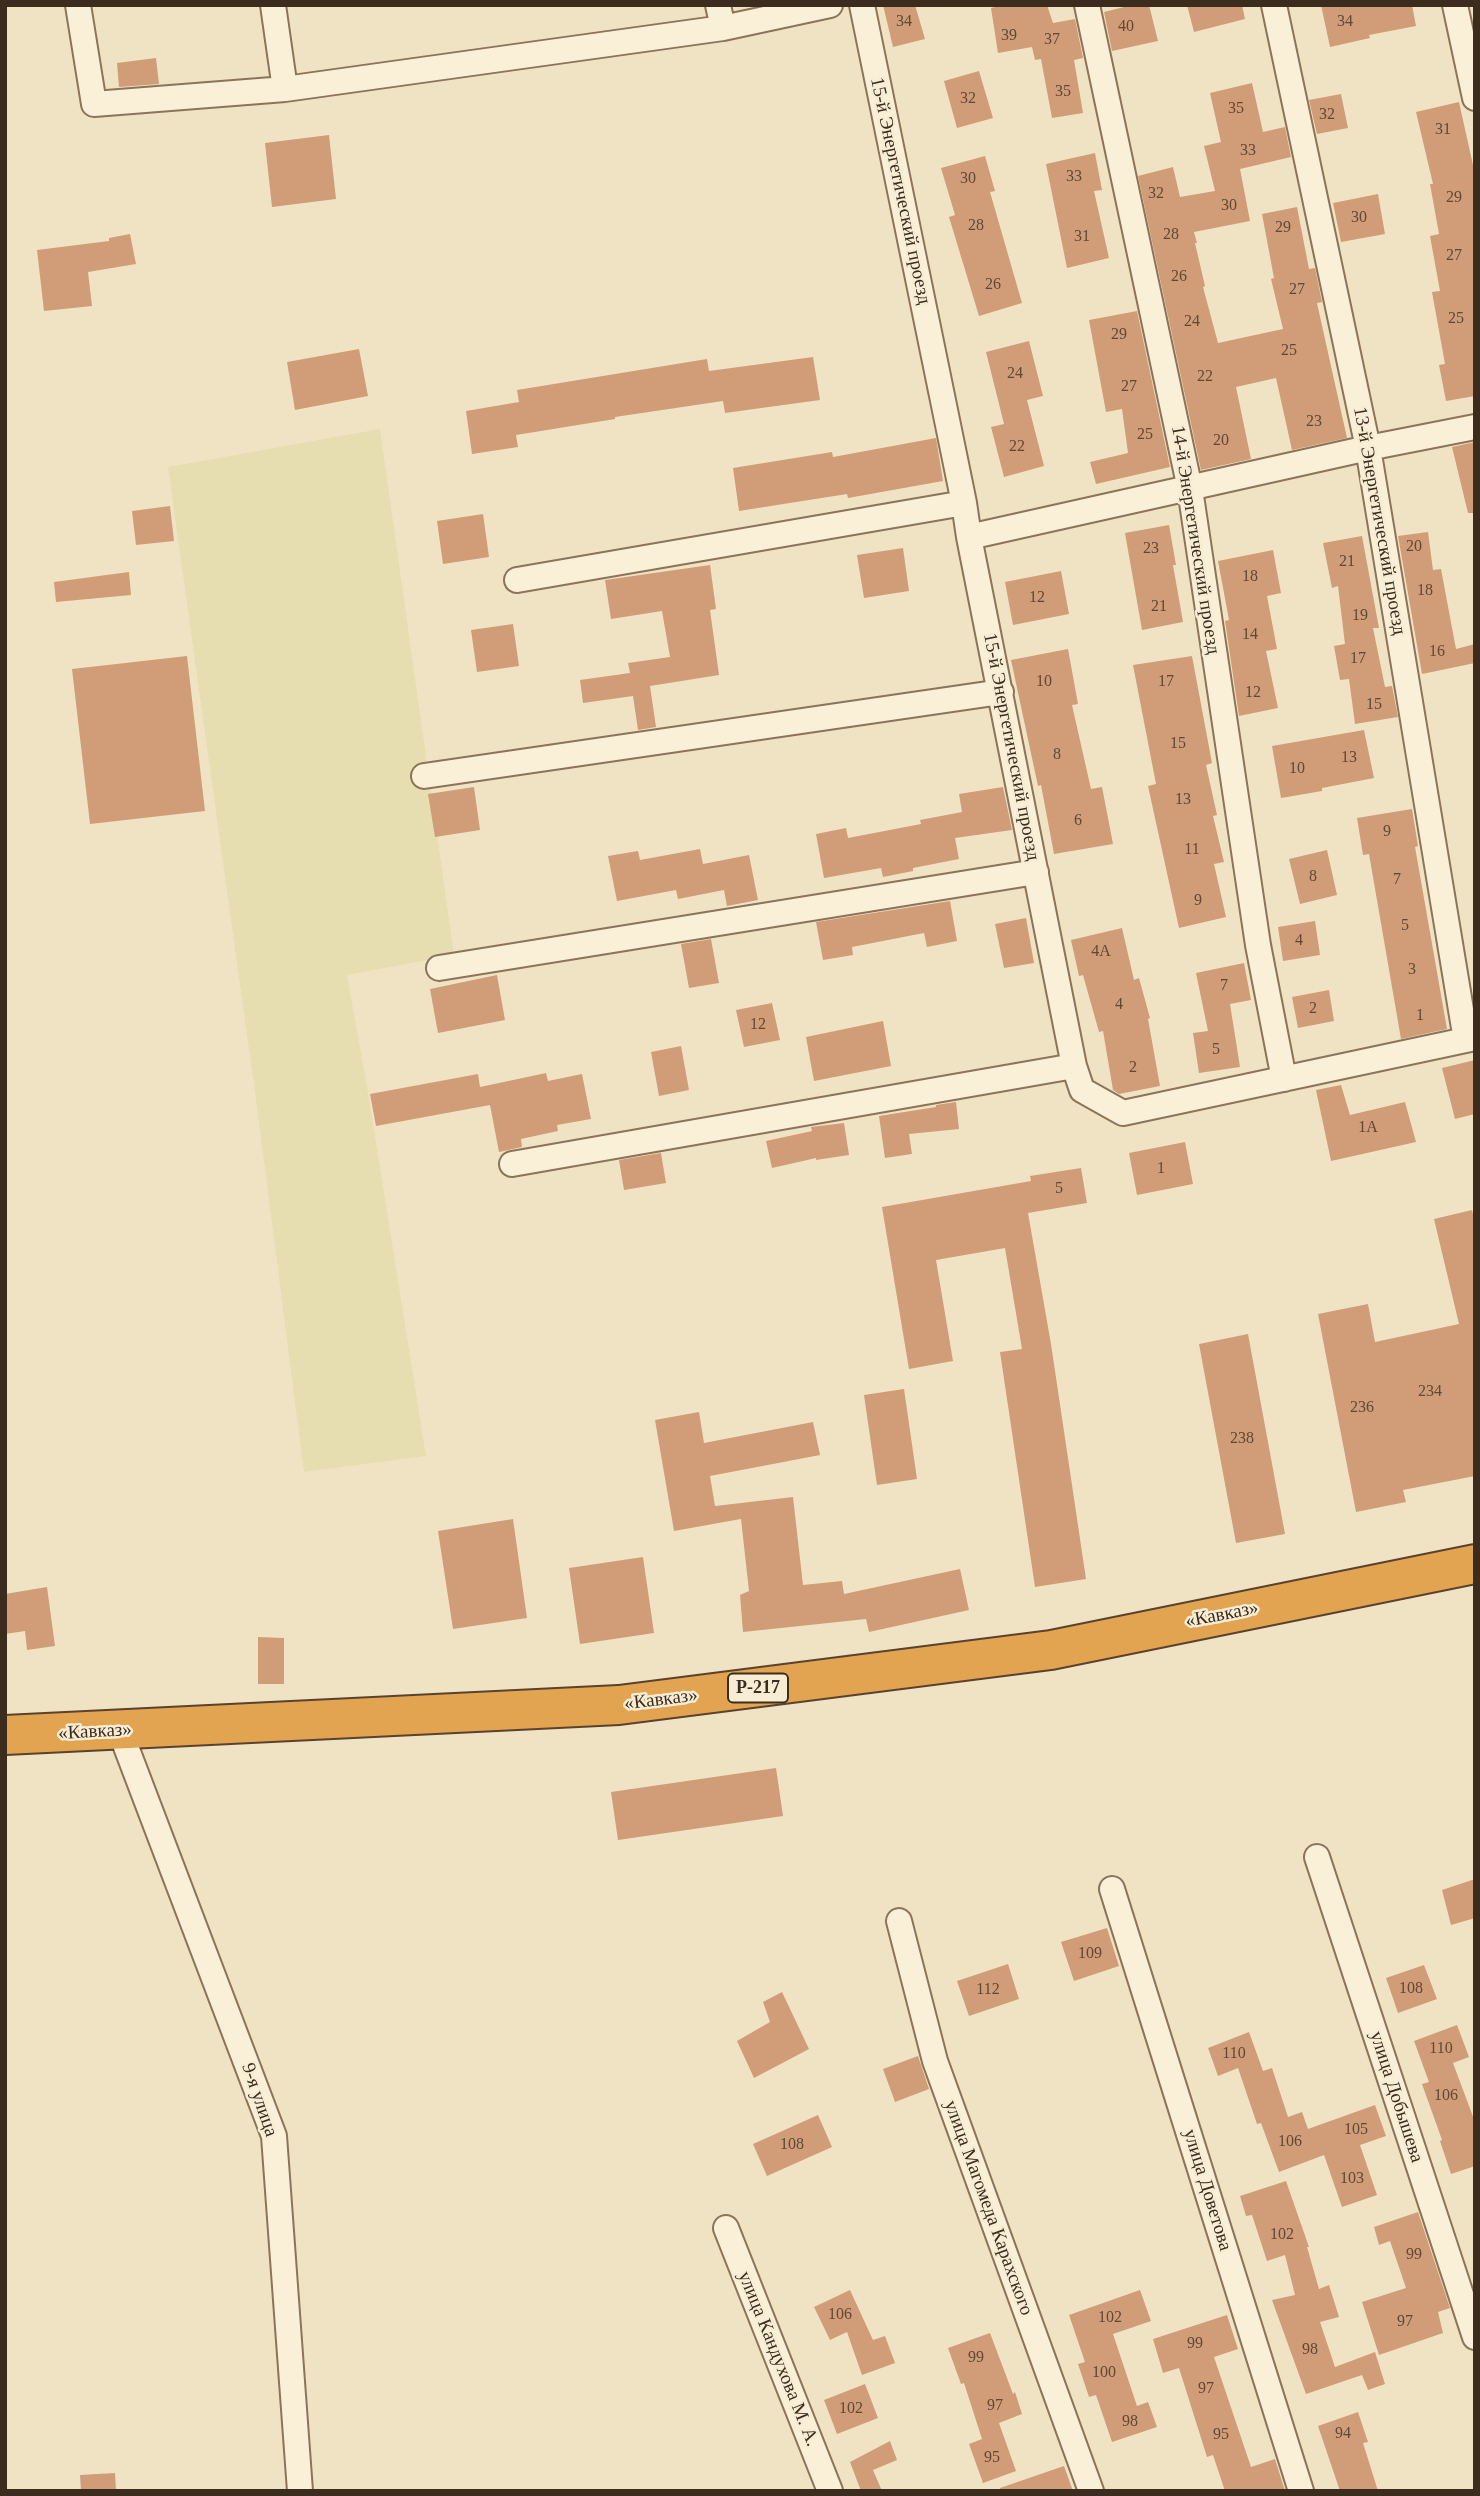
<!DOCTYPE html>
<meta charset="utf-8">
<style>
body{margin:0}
#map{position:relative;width:1480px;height:2496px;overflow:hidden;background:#f0e3c4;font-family:Georgia,serif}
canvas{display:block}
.frame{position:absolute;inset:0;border:7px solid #3b2c1e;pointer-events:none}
</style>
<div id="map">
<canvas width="1480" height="2496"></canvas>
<div class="frame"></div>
</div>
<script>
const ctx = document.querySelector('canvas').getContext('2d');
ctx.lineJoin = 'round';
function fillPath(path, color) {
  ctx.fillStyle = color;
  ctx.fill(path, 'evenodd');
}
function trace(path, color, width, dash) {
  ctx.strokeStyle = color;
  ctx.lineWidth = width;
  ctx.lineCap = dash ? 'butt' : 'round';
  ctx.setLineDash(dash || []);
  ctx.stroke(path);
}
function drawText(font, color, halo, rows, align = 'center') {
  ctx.font = font + ' Georgia,serif';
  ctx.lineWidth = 5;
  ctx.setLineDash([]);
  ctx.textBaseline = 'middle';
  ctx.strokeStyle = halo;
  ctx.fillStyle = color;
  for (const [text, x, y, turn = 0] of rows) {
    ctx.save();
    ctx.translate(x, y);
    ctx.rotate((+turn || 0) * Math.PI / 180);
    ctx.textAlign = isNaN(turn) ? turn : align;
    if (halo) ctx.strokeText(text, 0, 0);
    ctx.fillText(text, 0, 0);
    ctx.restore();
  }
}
const farmland = new Path2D(`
 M380,429l74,526 -107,20 21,117 58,364 -122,16 -47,-365 -89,-640z`);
const building = new Path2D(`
 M883,5h32l10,34 -32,8z
 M1004,5h43l6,18 22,-4 8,39 -9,2 9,53 -31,5 -11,-59 -6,1 -3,-13 -34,6 -7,-45z
 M1132,5h17l9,36 -46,10 -8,-39z
 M1187,5h55l3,14 -51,13z
 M1321,5h91l4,21 -47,9 1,3 -40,9z
 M156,58l3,26 -40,3 -2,-24z
 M979,71l14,47 -36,10 -13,-47z
 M1252,83l11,49 22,-5 6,30 -51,12 10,52 -56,11 3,11h-2l10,43 -2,1 15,56 65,-14 -12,-50 3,-1 -12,-64 35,-7 12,62 6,-1 7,34 -5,1 30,135 -55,12 -16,-72 -40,9 15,72 -50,11 -63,-294 35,-9 7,30 35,-6 -11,-45 17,-4 -11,-49z
 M1341,94l7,34 -31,6 -8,-34z
 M1459,102l16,72v222l-29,5 -7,-36 6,-1 -13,-72 8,-1 -10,-55 9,-2 -9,-50h3l-17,-72z
 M329,135l7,64 -64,8 -7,-64z
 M1095,153l7,37 -8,1 15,67 -42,10 -21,-104z
 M985,156l10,35 -5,1 32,111 -43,13 -30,-99 6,-2 -14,-47z
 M1378,194l7,40 -44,8 -8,-39z
 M130,234l6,30 -48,8 4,34 -48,5 -7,-61 72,-9v-3z
 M1137,311l33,156 -74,17 -6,-22 38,-9 -6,-44 -16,3 -17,-92z
 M1029,341l14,55 -16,4 17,66 -40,11 -13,-50 13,-3 -18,-72z
 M359,349l9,47 -73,14 -8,-48z
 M813,357l7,43 -95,13 -2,-12 -108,16v2l-99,16 2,12 -46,7 -6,-43 53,-9 -2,-12 190,-31 2,12z
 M936,438l7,43 -95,17 -1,-4 -108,17 -6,-43 99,-16 1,5z
 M1475,442v71h-7l-16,-66z
 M170,506l4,35 -38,4 -4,-34z
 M483,514l6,43 -46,7 -6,-43z
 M1169,525l7,40h-3l10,57 -41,8 -17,-97z
 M1428,532l5,38 8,-1 15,80 19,-5v19l-53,11 -24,-138z
 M1362,536l17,92h-6l12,59 7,-1 6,31 -43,7 -6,-45 -9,1 -6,-34 11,-2 -7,-58 -6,2 -9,-45z
 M903,548l6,43 -45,7 -7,-43z
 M1273,550l8,43 -14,3 10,53 -11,2 12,57 -39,8 -14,-95 4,-1 -11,-59z
 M710,565l6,44 -6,1 9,65 -69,11 6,41 -18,3 -5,-34 -50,7 -3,-23 50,-7 -2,-10 42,-6 -8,-46 -51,8 -6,-39z
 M1061,571l8,43 -56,11 -8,-43z
 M129,572l2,23 -75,7 -2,-20z
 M513,624l6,42 -42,6 -6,-42z
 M1068,649l10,55 -6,1 19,84 11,-2 11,57 -59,10 -13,-69 -3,1 -27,-126z
 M187,656l18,155 -115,13 -18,-155z
 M1192,656l20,107 -6,2 11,50 -4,1 11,46 -10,2 12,53 -47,11 -31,-142 8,-2 -23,-119z
 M1364,730l10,48 -52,10v3l-41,7 -9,-52z
 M474,787l6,43 -45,7 -7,-43z
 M1003,787l9,43 -57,8 4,21 -46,9v3l-30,6 -2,-9 -57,10 -8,-44 30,-6 2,10 73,-14 -1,-4 42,-8 -3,-18z
 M1412,809l6,37 -3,1 32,182 -46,10 -32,-185 -6,1 -6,-37z
 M700,849l3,15 46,-9 9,45 -31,6 -3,-16 -46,9 -2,-9 -59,11 -9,-45 30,-5 2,9z
 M1327,850l10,45 -37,9 -11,-45z
 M950,901l7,40 -30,6 -3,-14 -72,14 1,8 -30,5 -7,-38z
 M1026,918l8,45 -30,5 -9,-44z
 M1315,921l5,34 -37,6 -5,-34z
 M1122,928l12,52 5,-2 11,40 -2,1 12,67 -41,8 -6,-4 -10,-59 -4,1 -16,-57 -4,1 -8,-36z
 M711,939l8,44 -30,5 -8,-44z
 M1244,963l7,37 -21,4 10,63 -41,6 -6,-40 15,-2 -12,-58z
 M497,975l8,45 -67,13 -8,-44z
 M1329,990l5,31 -36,7 -6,-31z
 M772,1003l8,37 -36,7 -8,-37z
 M883,1021l8,45 -77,15 -8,-44z
 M681,1046l8,44 -30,6 -8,-44z
 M1475,1060v54l-20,5 -13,-51z
 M546,1073l2,8 34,-7 9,45 -34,6 1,6 -37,8 1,8 -23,5 -9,-47 -114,21 -6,-32 108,-20 2,13z
 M1341,1085l9,30 55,-13 11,40 -85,19 -15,-71z
 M956,1102l3,27 -50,5 3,20 -27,4 -6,-42 57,-9v-2z
 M844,1123l5,32 -33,5v-2l-44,10 -6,-27 46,-10 -1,-4z
 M1185,1142l8,42 -56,11 -8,-42z
 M661,1153l5,30 -42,7 -5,-30z
 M1081,1168l6,35 -59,10 23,131 35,235 -51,8 -35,-235 22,-3 -17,-101 -69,12 17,101 -44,8 -27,-162 149,-26 -1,-5z
 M1472,1210l3,12v254l-72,14 3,12 -50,10 -38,-198 50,-10 7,38 84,-18 -25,-105z
 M1248,1334l37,200 -49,9 -37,-199z
 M904,1389l13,90 -40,6 -13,-90z
 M699,1412l5,31 109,-21 7,33 -110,21 5,30 78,-9 10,88 39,-4 2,13 116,-25 9,41 -100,22 -3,-13 -123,13 -3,-37 9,-4 -8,-72 -67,12 -19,-111z
 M513,1519l14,99 -74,11 -15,-98z
 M643,1557l11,76 -74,11 -11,-76z
 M47,1587l8,59 -28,4 -2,-19 -20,3v-40z
 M258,1637l26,1v46h-26z
 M776,1768l7,48 -165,24 -7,-48z
 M1475,1879v39l-24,7 -9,-35z
 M1107,1928l12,38 -45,15 -13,-39z
 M1008,1964l11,35 -50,17 -12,-35z
 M1424,1965l13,34 -39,14 -12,-35z
 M782,1992l27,57 -55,29 -17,-37 33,-19 -7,-20z
 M1457,2025l12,32 -16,6 22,59v44l-24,8 -11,-33 2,-1 -20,-56 7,-2 -15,-41z
 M1249,2032l14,39 9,-3 16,49 14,-5 6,17 67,-24 11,31 -26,9 17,50 -35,12 -18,-52 -45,17 -18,-49 -4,1 -19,-56 -20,8 -10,-28z
 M918,2056l11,33 -34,13 -12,-33z
 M818,2115l14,32 -65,29 -14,-32z
 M1286,2181l23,66h-2l12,42 10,-4 10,32 -19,5 15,45 40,-15 10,32 -17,6 -6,-15 -56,19 -34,-94 23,-5 -10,-40 -18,6 -15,-46 -6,1 -6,-20z
 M1418,2212l32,96 -12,4 5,21 -64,22 -17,-53 44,-14 -16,-47 -11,4 -5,-18z
 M850,2290l23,50 12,-4 10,27 -33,12 -15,-43 -17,8 -16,-33z
 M1140,2290l11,31 -38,13 24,72 11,-4 9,25 -45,15 -16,-47 -7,2 -11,-33 7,-2 -16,-47z
 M1227,2315l11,34 -24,8 37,110 24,-8 10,32h-60l-12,-36 -6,2 -28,-89 -16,5 -10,-34z
 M990,2333l23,61 2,-2 7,22 -23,9 17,48 -33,12 -14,-39 13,-5 -18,-56 -3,1 -13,-36z
 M865,2384l13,34 -41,16 -13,-34z
 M1358,2412l10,30 -5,1 15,48h-38l-22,-65z
 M890,2441l7,19 -24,10 9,21h-21l-11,-29z
 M1064,2466l9,25h-73v-3z
 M115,2473l1,18h-35l-1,-16z`);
const street = new Path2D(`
 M78,5l16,99 191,-15 438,-61 107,-23
 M273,5l12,84
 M718,5l5,23
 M862,5l102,498 5,34 105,529 8,24 41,23 352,-75
 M1087,5l103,484 68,456 26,134
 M1274,5l94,443 98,592
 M1455,5l20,93
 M969,537l399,-89 107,-21
 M517,580l447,-77
 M424,776l577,-84
 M439,968l597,-96
 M512,1164l562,-98
 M120,1731l154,405 26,355
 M1317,1857l158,480
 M1112,1889l189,602
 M899,1921l36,140 156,430
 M726,2228l104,263`);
const highway = new Path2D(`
 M5,1735l614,-30 432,-55 424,-86`);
const numberNames = [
 ["34",904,22],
 ["34",1345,22],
 ["40",1126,27],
 ["39",1009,36],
 ["37",1052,40],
 ["35",1063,92],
 ["32",968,99],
 ["35",1236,109],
 ["32",1327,115],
 ["31",1443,130],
 ["33",1248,151],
 ["33",1074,177],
 ["30",968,179],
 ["32",1156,194],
 ["29",1454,198],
 ["30",1229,206],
 ["30",1359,218],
 ["28",976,226],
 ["29",1283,228],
 ["28",1171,235],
 ["31",1082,237],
 ["27",1454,256],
 ["26",1179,277],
 ["26",993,285],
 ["27",1297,290],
 ["25",1456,319],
 ["24",1192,322],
 ["29",1119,335],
 ["25",1289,351],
 ["24",1015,374],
 ["22",1205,377],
 ["27",1129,387],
 ["23",1314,422],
 ["25",1145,435],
 ["20",1221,441],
 ["22",1017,447],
 ["20",1414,547],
 ["23",1151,549],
 ["21",1347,562],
 ["18",1250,577],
 ["18",1425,591],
 ["12",1037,598],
 ["21",1159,607],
 ["19",1360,616],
 ["14",1250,635],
 ["16",1437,652],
 ["17",1358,659],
 ["10",1044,682],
 ["17",1166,682],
 ["12",1253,693],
 ["15",1374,705],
 ["15",1178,744],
 ["8",1057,755],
 ["13",1349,758],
 ["10",1297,769],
 ["13",1183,800],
 ["6",1078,821],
 ["9",1387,832],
 ["11",1192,850],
 ["8",1313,877],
 ["7",1397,880],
 ["9",1198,901],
 ["5",1405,926],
 ["4",1299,941],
 ["4А",1101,952],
 ["3",1412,970],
 ["7",1224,986],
 ["4",1119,1005],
 ["2",1313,1009],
 ["1",1420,1016],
 ["12",758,1025],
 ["5",1216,1050],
 ["2",1133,1068],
 ["1А",1368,1128],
 ["1",1161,1169],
 ["5",1059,1189],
 ["234",1430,1392],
 ["236",1362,1408],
 ["238",1242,1439],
 ["109",1090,1954],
 ["108",1411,1989],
 ["112",988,1990],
 ["110",1441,2049],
 ["110",1234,2054],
 ["106",1446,2096],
 ["105",1356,2130],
 ["106",1290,2142],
 ["108",792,2145],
 ["103",1352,2179],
 ["102",1282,2235],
 ["99",1414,2255],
 ["106",840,2315],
 ["102",1110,2318],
 ["97",1405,2322],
 ["99",1195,2344],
 ["98",1310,2350],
 ["99",976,2358],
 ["100",1104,2373],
 ["97",1206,2389],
 ["97",995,2406],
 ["102",851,2409],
 ["98",1130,2422],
 ["94",1343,2434],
 ["95",1221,2435],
 ["95",992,2458]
];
const shields = [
 [758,1688,60]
];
const shieldNames = [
 ["Р-217",758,1688]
];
const streetNames = [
 ["15-й Энергетический проезд",900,191,78],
 ["13-й Энергетический проезд",1379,521,80],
 ["14-й Энергетический проезд",1195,540,81],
 ["15-й Энергетический проезд",1011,747,79],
 ["«Кавказ»",1222,1615,-11],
 ["«Кавказ»",661,1700,-7],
 ["«Кавказ»",95,1732,-3],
 ["улица Добышева",1396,2097,72],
 ["9-я улица",259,2100,71],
 ["улица Доветова",1207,2190,73],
 ["улица Магомеда Карахского",988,2208,70],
 ["улица Кандухова М. А.",778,2359,68]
];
fillPath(farmland, '#e6deb1');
fillPath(building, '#d09d78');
trace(street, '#8b7459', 28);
trace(highway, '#59422e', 42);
trace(street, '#faf0d7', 24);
trace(highway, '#e2a451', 38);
drawText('16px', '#604834', null, numberNames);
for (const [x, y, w] of shields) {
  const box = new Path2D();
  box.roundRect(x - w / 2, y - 14.5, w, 29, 5);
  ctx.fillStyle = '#f7edd4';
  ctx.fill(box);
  trace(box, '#3b2c1e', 2);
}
drawText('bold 18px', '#3b2c1e', null, shieldNames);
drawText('19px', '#3b2c1e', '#f7edd4', streetNames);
</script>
